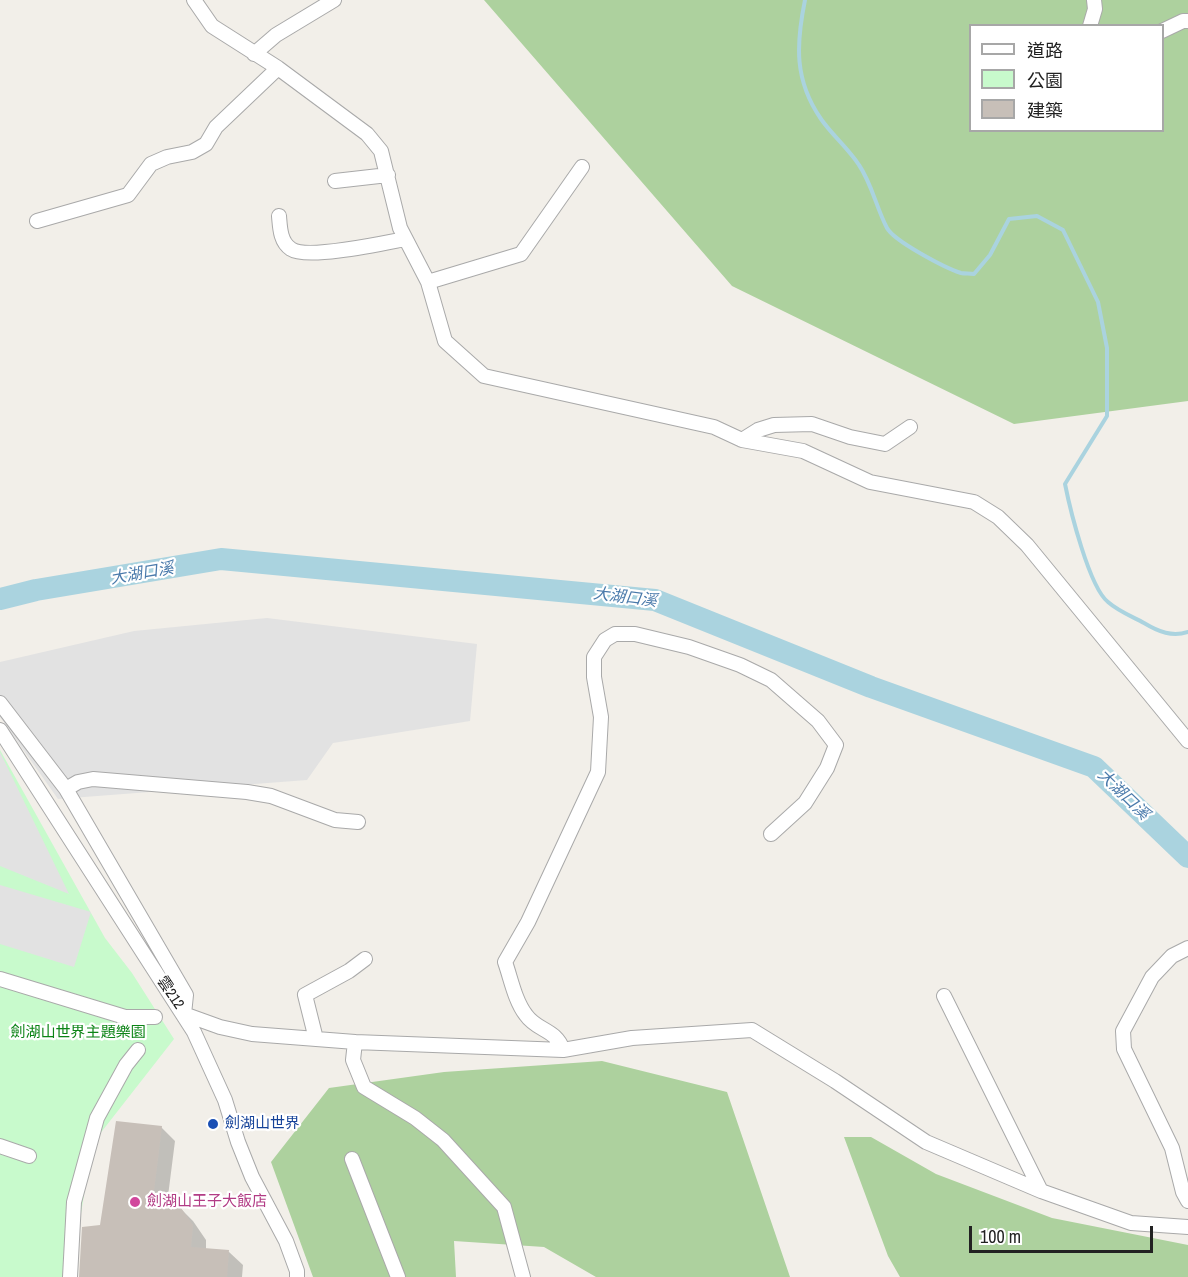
<!DOCTYPE html>
<meta charset="utf-8">
<style>
body{margin:0}
#map{position:relative;width:1188px;height:1277px;overflow:hidden;background:#f2efe9;font-family:"Archivo Narrow","Noto Sans TC",sans-serif}
canvas{display:block}
.legend{position:absolute;left:969px;top:24px;width:195px;height:108px;box-sizing:border-box;background:#fff;border:2px solid #a7a7a7;margin:0;padding:8px 10px;list-style:none;font-size:18px;color:#222}
.legend li{display:flex;align-items:center;gap:12px;height:30px}
.legend b{width:30px;border:2px solid #a7a7a7}
.scale{position:absolute;left:969px;top:1226px;width:184px;height:27px;box-sizing:border-box;border:3px solid #222;border-top:0;padding-left:8px;font-size:18px;line-height:21px;white-space:nowrap;color:#222;-webkit-text-stroke:4px #fff;paint-order:stroke}
</style>
<div id="map">
<canvas width="1188" height="1277"></canvas>
<ul class="legend">
<li><b style="height:8px;background:#fff"></b>道路</li>
<li><b style="height:16px;background:#c8facc"></b>公園</li>
<li><b style="height:16px;background:#c7bfb8"></b>建築</li>
</ul>
<div class="scale">100 m</div>
</div>
<script>
const ctx = document.querySelector('canvas').getContext('2d');
ctx.lineJoin = 'round';
function fillPath(path, color) {
  ctx.fillStyle = color;
  ctx.fill(path, 'evenodd');
}
function trace(path, color, width, dash) {
  ctx.strokeStyle = color;
  ctx.lineWidth = width;
  ctx.lineCap = dash ? 'butt' : 'round';
  ctx.setLineDash(dash || []);
  ctx.stroke(path);
}
function drawText(font, color, halo, rows, align = 'center') {
  ctx.font = font + ' "Archivo Narrow","Noto Sans TC",sans-serif';
  ctx.lineWidth = 4.5;
  ctx.setLineDash([]);
  ctx.textBaseline = 'middle';
  ctx.strokeStyle = halo;
  ctx.fillStyle = color;
  for (const [text, x, y, turn = 0] of rows) {
    ctx.save();
    ctx.translate(x, y);
    ctx.rotate((+turn || 0) * Math.PI / 180);
    ctx.textAlign = isNaN(turn) ? turn : align;
    if (halo) ctx.strokeText(text, 0, 0);
    ctx.fillText(text, 0, 0);
    ctx.restore();
  }
}
const forest = new Path2D(`
 M484,0h704v401l-174,23 -282,-138zM970,26h192v104h-192z
 M602,1061l125,31 63,185h-194l-52,-30 -90,-6 2,36h-143l-42,-115 58,-74 115,-16z
 M871,1137l65,37 116,44 136,27v32h-288l-12,-21 -44,-119z`);
const park = new Path2D(`
 M0,750l105,188 27,35 42,66 -82,105 -15,95 -2,38h-75z`);
const parking = new Path2D(`
 M267,618l210,26 -7,77 -137,22 -26,37 -249,19 -58,-82v-55l134,-31z
 M0,752l69,142 -69,-28z
 M0,885l91,27 -17,55 -74,-23z`);
const shadow = new Path2D(`
 M161,1127l14,14 -8,63 12,3 14,14 13,19v9l23,3 14,13 -1,12h-162z`);
const stream = new Path2D(`
 M805,0c-9,44 -11,80 16,119 11,16 27,29 38,46 13,19 17,42 28,63 7,13 58,40 74,45 4,1 9,0 13,1l16,-19 19,-36 28,-3 26,14 35,72 9,46v68l-42,68c5,25 24,103 43,118 10,9 25,15 36,21 15,9 28,14 44,9`);
const river = new Path2D(`
 M0,599l36,-9 185,-31 434,41 216,87 223,80 94,90`);
const building = new Path2D(`
 M116,1121l46,5 -9,73 26,6 14,20 -2,22 38,3 -2,27h-148l3,-50 18,-2z`);
const minor = new Path2D(`
 M194,0l18,26 66,42 89,66 14,17 19,77 28,54 17,59 39,35 230,51 28,13 61,11 67,31 104,20 24,15 29,28 161,196
 M1090,26l5,-17 -1,-9
 M1162,31l21,-10h5
 M254,54l22,-19 58,-35
 M335,181l53,-6
 M279,216c1,11 1,26 12,33 16,11 93,-6 114,-10
 M37,221l91,-26 23,-31 16,-7 25,-5 14,-8 10,-17 62,-59
 M428,282l93,-28 61,-87
 M742,440l16,-10 16,-5 38,-1 38,13 35,7 25,-17
 M0,703l66,86 120,206 -2,19
 M0,730l194,302 31,68 13,42 14,35 34,64 11,30v6
 M66,789l12,-7 15,-3 154,13 24,4 64,24 23,2
 M1188,948l-16,8 -20,21 -29,54 1,18 48,99 11,44 5,9
 M0,979l125,38h30
 M944,996l97,195
 M184,1014l36,13 32,7 103,8 208,8 69,-12 120,-8 83,51 91,61 115,49 90,32 57,4
 M316,1039l-11,-44 44,-24 16,-12
 M355,1042l-2,18 11,27 51,31 28,22 61,67 19,70
 M563,1050c-7,-21 -26,-19 -37,-35 -11,-14 -15,-36 -21,-53l23,-40 70,-150 3,-55 -7,-40v-20l11,-17 10,-6h20l54,13 51,18 31,15 47,41 18,24 -9,23 -22,35 -34,31
 M0,1146l29,10
 M352,1159l46,118
 M70,1277l4,-75 23,-84 29,-53 12,-15`);
const markers = [
 [213,1124,6,"#1a4fb4"],
 [135,1202,6,"#d1479c"]
];
const streetNames = [
 ["雲212",170,993,56]
];
const parkNames = [
 ["劍湖山世界主題樂園",78,1033]
];
const transitNames = [
 ["劍湖山世界",225,1124]
];
const hotelNames = [
 ["劍湖山王子大飯店",147,1202]
];
const waterNames = [
 ["大湖口溪",142,574,-10],
 ["大湖口溪",625,598,7],
 ["大湖口溪",1123,795,44]
];
fillPath(forest, '#add19e');
fillPath(park, '#c8facc');
fillPath(parking, '#e2e2e2');
fillPath(shadow, '#0003');
trace(stream, '#aad3df', 4);
trace(river, '#aad3df', 22);
fillPath(building, '#c7bfb8');
trace(minor, '#a9a9a9', 16);
trace(minor, '#fff', 14);
for (const [x, y, r, color] of markers) {
  const dot = new Path2D();
  dot.arc(x, y, r, 0, 2 * Math.PI);
  ctx.fillStyle = color;
  ctx.fill(dot);
  trace(dot, '#fff', 2);
}
drawText('15px', '#222', '#fff', streetNames);
drawText('15px', '#0c8416', '#fff', parkNames);
drawText('15px', '#164399', '#fff', transitNames, 'left');
drawText('15px', '#b23c85', '#fff', hotelNames, 'left');
drawText('italic 16px', '#4a7aab', '#fff', waterNames);
</script>
